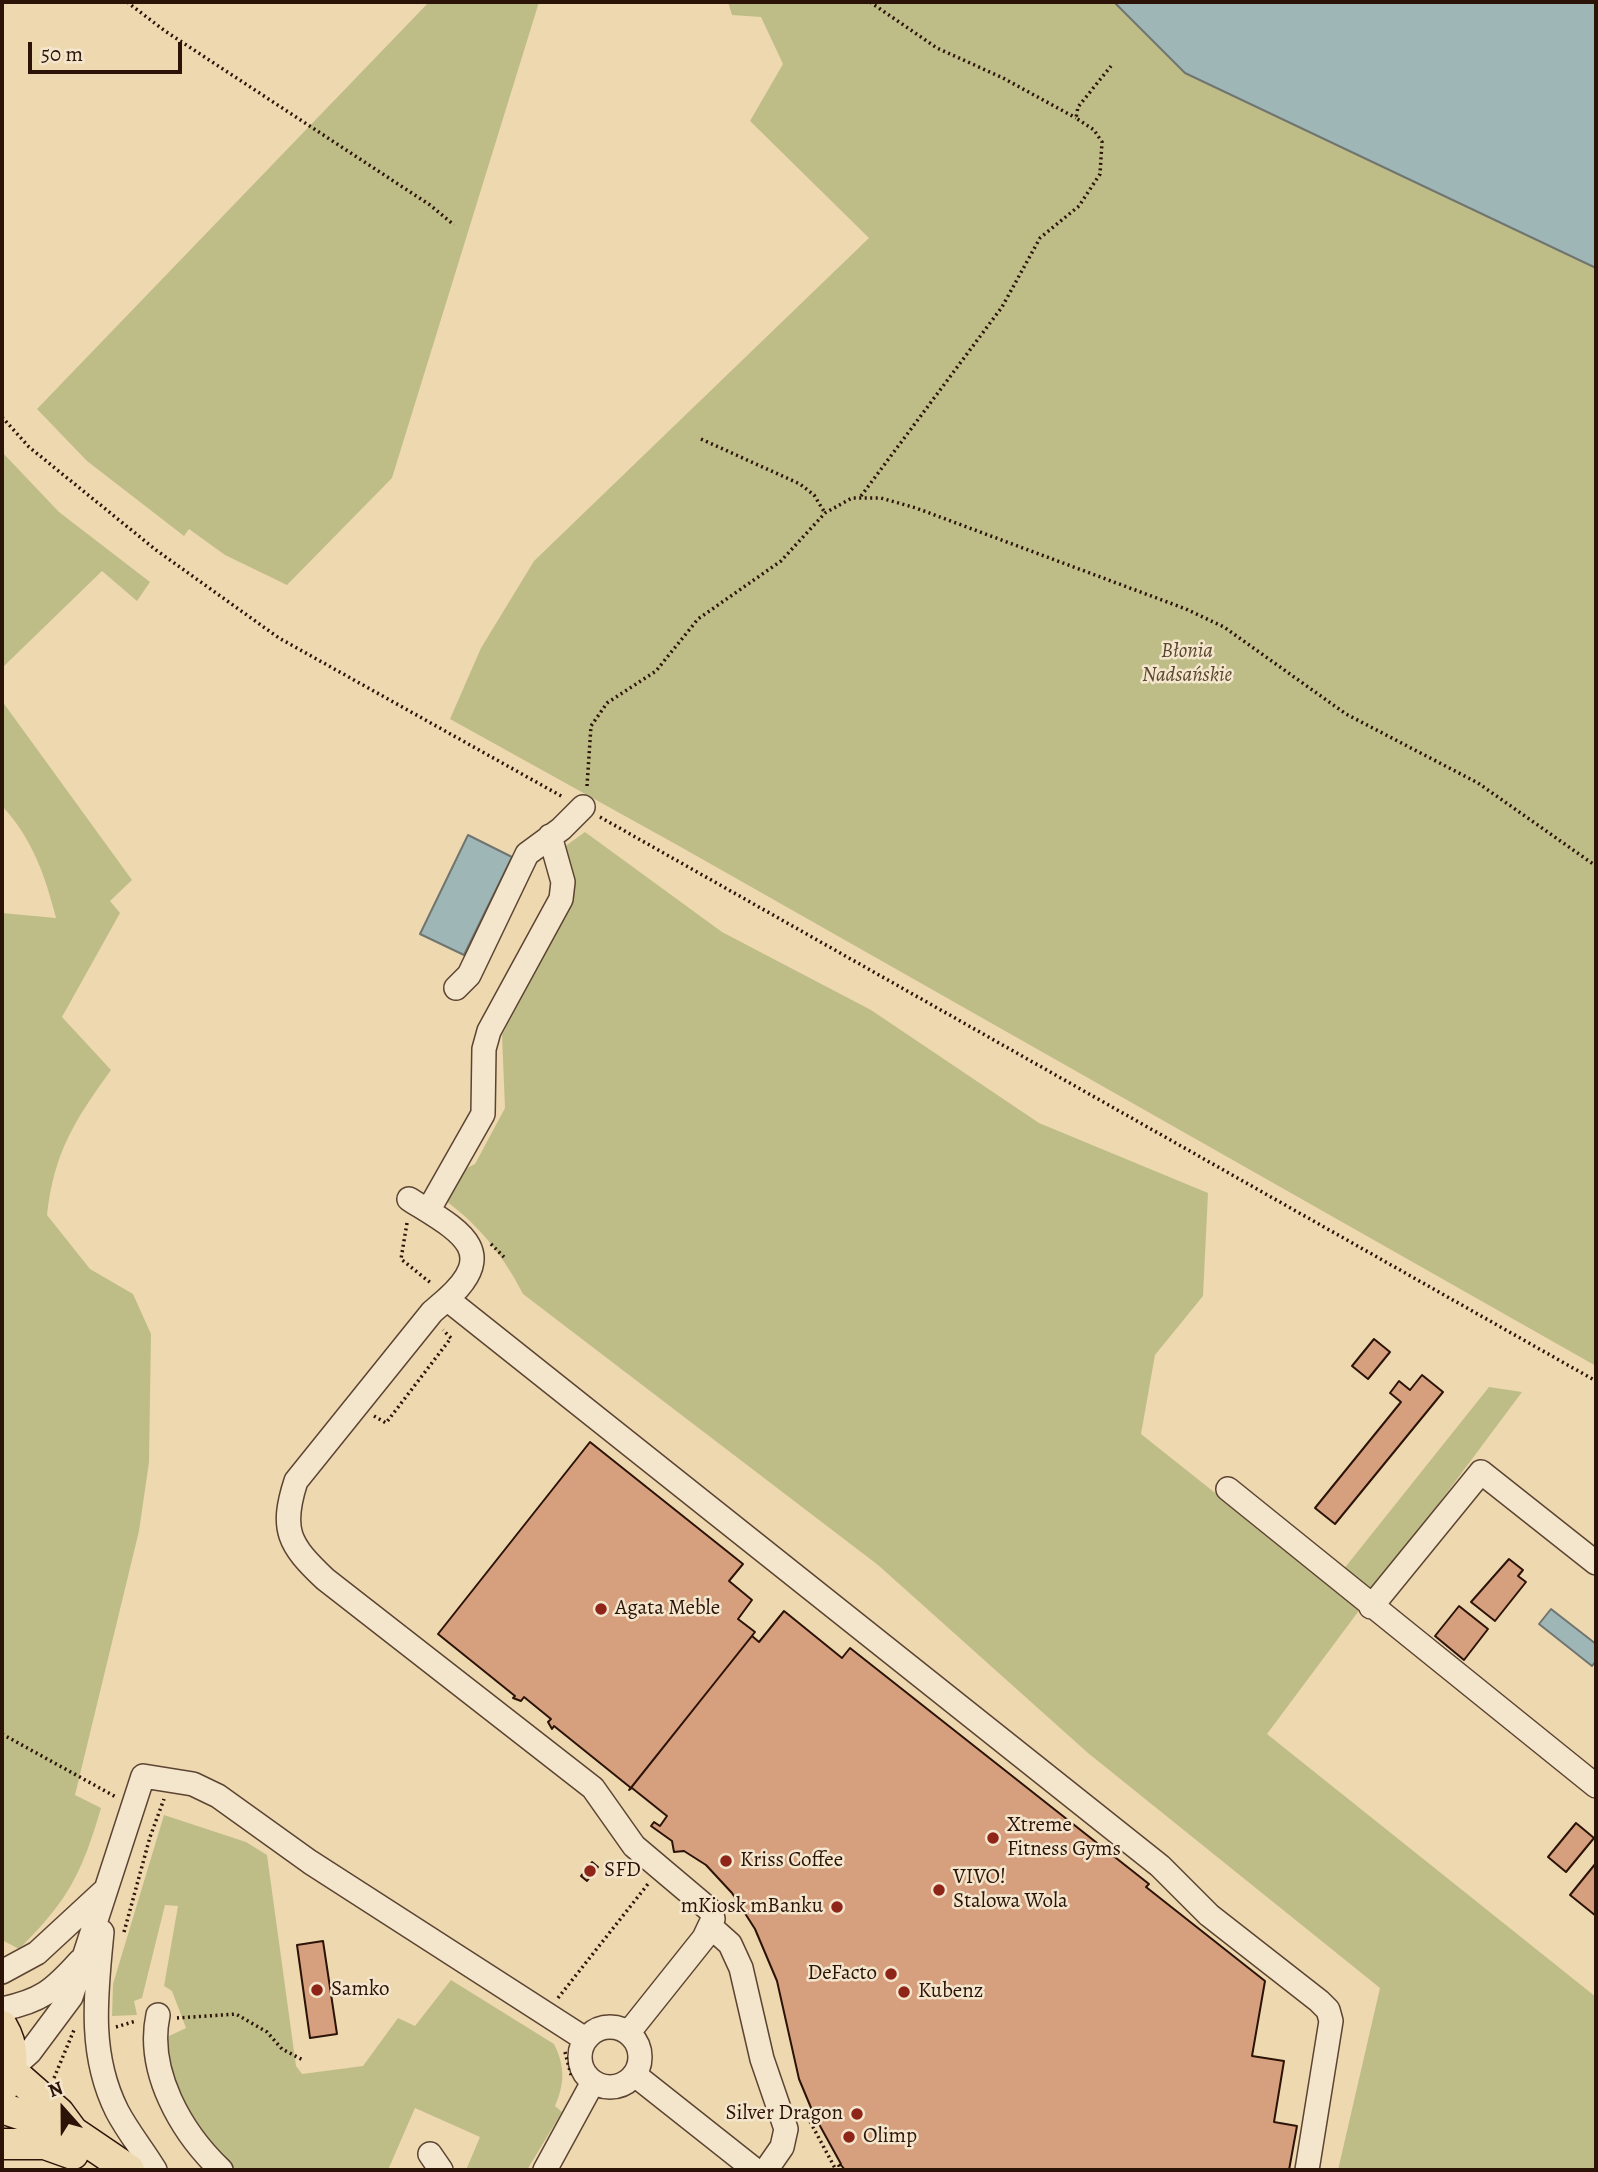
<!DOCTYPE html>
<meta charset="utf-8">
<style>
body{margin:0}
#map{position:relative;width:1598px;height:2172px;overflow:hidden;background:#eed8b0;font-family:Alegreya,serif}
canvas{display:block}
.frame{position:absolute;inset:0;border:4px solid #2c1308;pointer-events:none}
.north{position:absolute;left:28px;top:2074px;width:70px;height:70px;-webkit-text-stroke:5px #f4e6cc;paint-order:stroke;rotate:339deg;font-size:19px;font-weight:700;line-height:28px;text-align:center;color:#2c1308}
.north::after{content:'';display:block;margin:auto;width:24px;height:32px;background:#2c1308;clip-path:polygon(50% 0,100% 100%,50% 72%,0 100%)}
.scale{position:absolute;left:28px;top:42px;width:154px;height:32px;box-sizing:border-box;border:4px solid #2c1308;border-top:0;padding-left:9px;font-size:21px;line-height:24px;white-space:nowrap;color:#2c1308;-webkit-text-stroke:5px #f4e6cc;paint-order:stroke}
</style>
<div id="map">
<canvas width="1598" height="2172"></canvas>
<div class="frame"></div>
<div class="north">N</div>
<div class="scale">50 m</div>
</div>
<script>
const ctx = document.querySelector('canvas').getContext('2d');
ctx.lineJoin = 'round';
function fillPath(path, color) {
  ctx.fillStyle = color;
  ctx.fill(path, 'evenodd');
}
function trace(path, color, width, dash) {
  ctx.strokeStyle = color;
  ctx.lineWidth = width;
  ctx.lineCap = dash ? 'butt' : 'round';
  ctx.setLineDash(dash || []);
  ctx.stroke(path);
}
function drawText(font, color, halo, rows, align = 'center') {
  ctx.font = font + ' Alegreya,serif';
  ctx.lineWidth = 5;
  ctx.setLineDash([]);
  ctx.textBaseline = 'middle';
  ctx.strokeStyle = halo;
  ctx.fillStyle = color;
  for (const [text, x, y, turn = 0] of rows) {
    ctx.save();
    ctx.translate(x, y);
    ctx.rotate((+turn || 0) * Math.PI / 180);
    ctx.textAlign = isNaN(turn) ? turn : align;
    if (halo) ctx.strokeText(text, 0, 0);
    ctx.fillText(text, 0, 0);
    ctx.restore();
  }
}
const green = new Path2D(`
 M429,2h110l-147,476 -105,107 -62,-30 -36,-26 -5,7 -97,-75 -50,-52z
 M728,2h386l71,71 411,195v1098l-917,-520 -229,-127 31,-71 53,-87 335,-323 -119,-117 33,-57 -22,-47 -29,-2z
 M2,452l57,60 91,70 -13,19 -35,-30 -100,97z
 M2,701l130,179 -22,21 10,12 -58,104 49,53c-36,50 -57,82 -64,145l43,54 43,25 18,40 -2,128 -10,69 -64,264 26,13c-19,65 -33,93 -82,141l-17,-9v-1027l54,5c-11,-43 -24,-80 -54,-112z
 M585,832l137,100 149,78 168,113 169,70 -5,103 -48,59 -14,79 190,151 158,-198 33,5 -255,342 329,263v173h-258l42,-182 -292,-235 -210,-188 -355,-271c-23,-45 -53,-80 -97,-106l49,-24 30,-56 -3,-73 72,-135 -10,-53z
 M164,1815l82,27 21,13 29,211 6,8 61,-8 35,-48 17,8 36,-46 103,64c11,22 11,39 1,62l7,6 -35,58h-61l14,-33 -65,-29 -27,62h-155c-45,-43 -59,-70 -68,-132l21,-10 -14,-37 -8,-5 14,-80 -13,-1 -23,93 -8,3 3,14 -25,1 1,-32z`);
const water = new Path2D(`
 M1114,2h482v266l-411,-195z
 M468,835l44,22 -48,98 -44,-21z
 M1551,1609l45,35v17l-4,5 -53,-42z`);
const building = new Path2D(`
 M1374,1339l16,13 -22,27 -16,-13z
 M1422,1375l21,17 -108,132 -20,-16 86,-106 -11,-9 9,-12 11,9z
 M590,1442l153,122 -14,17 23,19 -14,19 17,13 -124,156 -77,-62 -2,3 -4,-7 3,-3 -27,-22 -3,4 -8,-3 2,-2 -77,-62z
 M1509,1559l14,11 -5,6 8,6 -31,39 -24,-19z
 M1459,1606l29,23 -24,31 -29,-24z
 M784,1611l58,47 8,-10 299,236 -3,3 119,94 -13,75 32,5 -10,61 23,4 -8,44h-444l-4,-5 -3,1 3,-2 -27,-49 -15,-36 -22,-98 -22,-52 -23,-36 -26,-28 -22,-14 -10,1 -2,-11 -21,-15 3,-4 6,4 7,-10 -35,-28 -3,2 123,-154 7,6z
 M1576,1823l18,15 -28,34 -18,-15z
 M592,1862l6,5 -11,14 -6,-5z
 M1596,1863v53l-26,-21z
 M323,1941l14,93 -27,4 -13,-93z`);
const path = new Path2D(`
 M127,2l38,29 265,174 24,20
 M870,2l67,46 66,30 73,40
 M2,417l27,30 127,103 123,88 284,159
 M701,439l99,45 14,11 11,18
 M861,496l141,-189 38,-69 39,-32 21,-32 2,-32 -8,-12 -18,-12 2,-11 33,-41
 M587,786l4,-60 16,-23 49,-32 42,-52 83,-58 44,-48 27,-15h29l35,10 270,101 38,18 122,87 132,69 118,83
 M600,817l996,564
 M407,1223l-6,36 31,25
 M491,1244l13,13
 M374,1416l12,7 65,-85 -8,-8
 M2,1734l114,63
 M124,1932l26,-95 14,-38
 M558,1998l90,-114
 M177,2018l59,-4 31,18 15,17 21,11
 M116,2027l20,-6
 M565,2052l6,23
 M54,2078l20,-48
 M805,2112l31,58`);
const minor = new Path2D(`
 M456,988l13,-13 58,-121 34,-25 22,-22
 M409,1199c45,29 94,50 38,100
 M428,1211l55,-97 1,-65 5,-18 72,-132 2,-17 -13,-46
 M1228,1489l368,297
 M1371,1607l110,-135 115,91
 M711,1927l19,17 11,24 21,91 24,70 -4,18 -16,23
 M102,1932c-6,62 -14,121 15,179 11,21 26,39 38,59
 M2,1972l35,-19 66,-61
 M2,2009c39,-8 51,-18 78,-48
 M158,2015c-12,56 23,117 63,155
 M580 2057a30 30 0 1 1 60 0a30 30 0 1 1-60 0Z
 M629,2032l75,-94 9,-19 -2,-8 -77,-65 -41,-58 -268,-209c-36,-34 -45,-49 -29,-98l136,-169 15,-13 713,567 49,49 110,86 9,9 3,11 -24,149
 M10,2070l20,-18 41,-55 72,-221 50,8 25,12 92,66 275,177
 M635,2075l120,95
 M430,2154l11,16
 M545,2170l48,-88`);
const major = new Path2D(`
 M2,2026c12,20 13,43 1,62
 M10,2070l49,43 14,19
 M2,2108l71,24 56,38
 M2,2144h43l28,10`);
const markers = [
 [601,1609,7,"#8f2418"],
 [993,1838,7,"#8f2418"],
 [726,1861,7,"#8f2418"],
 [590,1871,7,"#8f2418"],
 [939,1890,7,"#8f2418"],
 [837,1907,7,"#8f2418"],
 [891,1974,7,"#8f2418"],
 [317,1990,7,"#8f2418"],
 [904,1992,7,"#8f2418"],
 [857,2114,7,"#8f2418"],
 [849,2137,7,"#8f2418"]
];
const parkNames = [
 ["Błonia",1187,652],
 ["Nadsańskie",1187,676]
];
const poiNames = [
 ["Agata Meble",615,1609],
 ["Xtreme",1007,1826],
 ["Fitness Gyms",1007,1850],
 ["Kriss Coffee",740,1861],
 ["SFD",604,1871],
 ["VIVO!",953,1878],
 ["Stalowa Wola",953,1902],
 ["mKiosk mBanku",823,1907,"right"],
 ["DeFacto",877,1974,"right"],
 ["Samko",331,1990],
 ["Kubenz",918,1992],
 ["Silver Dragon",843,2114,"right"],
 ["Olimp",863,2137]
];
fillPath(green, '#bfbd87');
fillPath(water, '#9eb7b6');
trace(water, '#707570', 2);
fillPath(building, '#d69f7d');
trace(building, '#2c1308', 2);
trace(minor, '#5c4432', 26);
trace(major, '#2c1308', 33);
trace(path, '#2c1308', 3.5, [2, 3.5]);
trace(minor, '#f4e6cc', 23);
trace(major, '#eed8b0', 30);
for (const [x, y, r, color] of markers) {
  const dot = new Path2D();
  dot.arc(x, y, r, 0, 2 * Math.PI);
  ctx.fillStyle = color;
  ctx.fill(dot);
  trace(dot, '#f4e6cc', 2.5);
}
drawText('italic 21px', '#58462e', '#f4e6cc', parkNames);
drawText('21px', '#2c1308', '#f4e6cc', poiNames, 'left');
</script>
